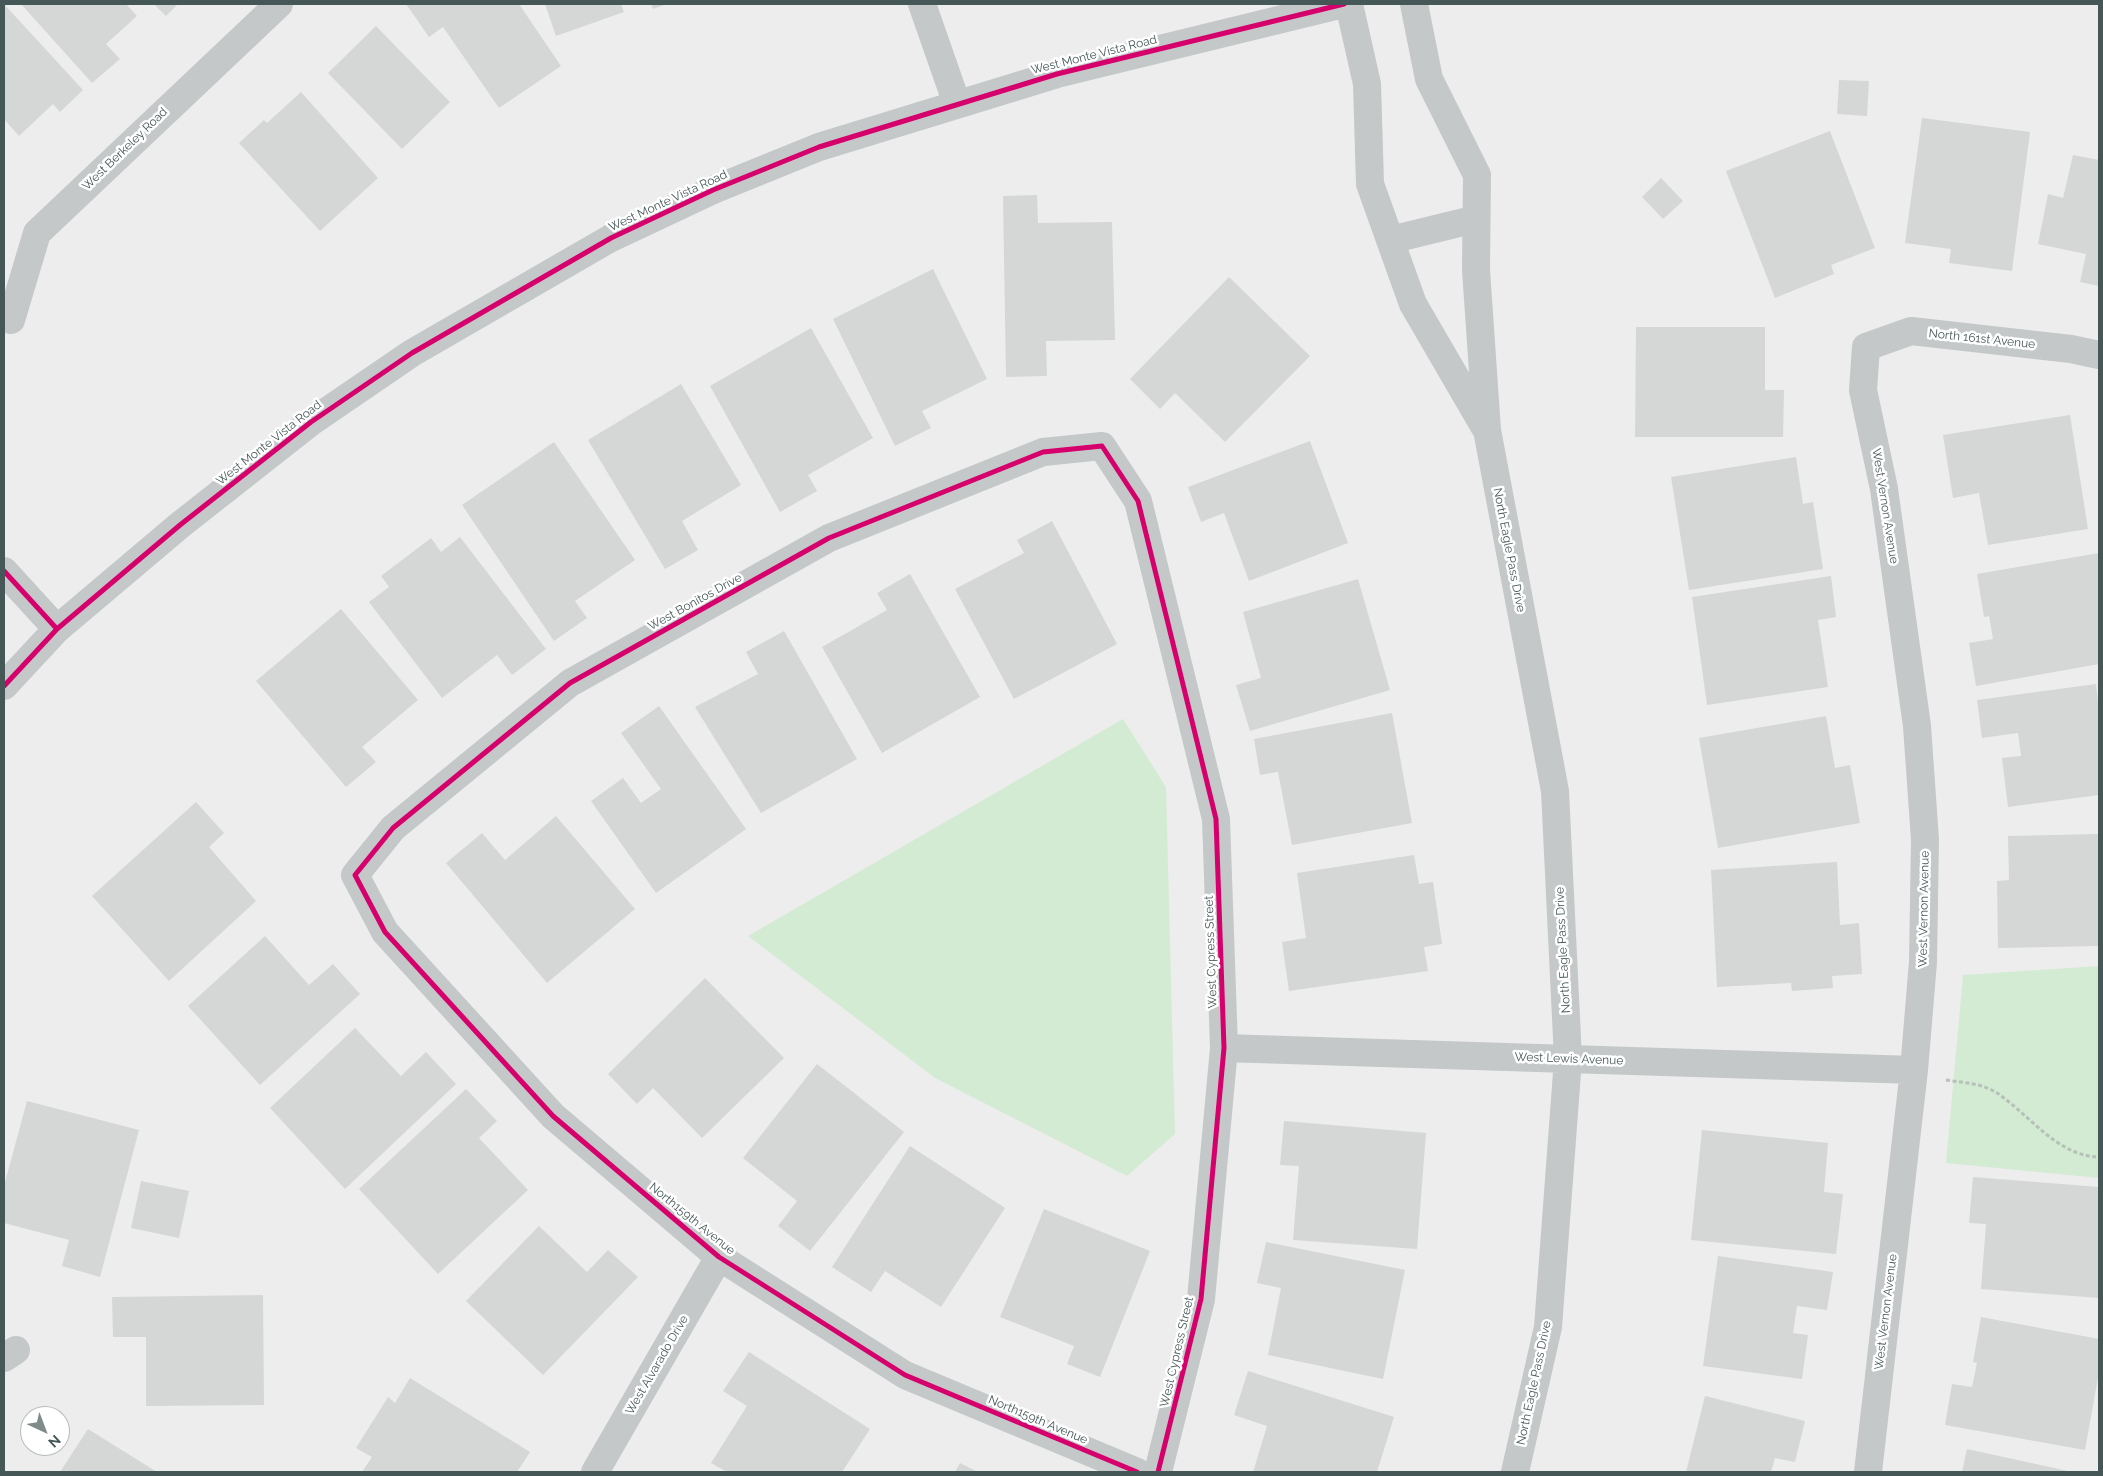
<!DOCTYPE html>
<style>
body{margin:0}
#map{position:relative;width:2103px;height:1476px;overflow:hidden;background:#ededed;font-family:Raleway,sans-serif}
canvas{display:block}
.frame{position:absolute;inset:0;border:5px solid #465757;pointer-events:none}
.north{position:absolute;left:20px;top:1406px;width:50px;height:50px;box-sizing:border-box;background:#fff;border:1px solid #b5bcbc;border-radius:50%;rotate:137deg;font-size:14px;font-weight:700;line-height:20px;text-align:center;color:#465757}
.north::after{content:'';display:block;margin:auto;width:18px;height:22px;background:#808c8c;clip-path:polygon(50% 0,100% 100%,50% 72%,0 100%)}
</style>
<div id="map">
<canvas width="2103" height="1476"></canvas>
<div class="frame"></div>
<div class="north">N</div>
</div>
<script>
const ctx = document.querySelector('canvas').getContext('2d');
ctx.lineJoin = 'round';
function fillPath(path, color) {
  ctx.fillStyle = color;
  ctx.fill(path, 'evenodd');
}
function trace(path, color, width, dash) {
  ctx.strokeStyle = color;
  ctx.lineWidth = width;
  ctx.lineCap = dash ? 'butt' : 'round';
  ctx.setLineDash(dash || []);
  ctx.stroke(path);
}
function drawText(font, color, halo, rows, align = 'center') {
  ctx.font = font + ' Raleway,sans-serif';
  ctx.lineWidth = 5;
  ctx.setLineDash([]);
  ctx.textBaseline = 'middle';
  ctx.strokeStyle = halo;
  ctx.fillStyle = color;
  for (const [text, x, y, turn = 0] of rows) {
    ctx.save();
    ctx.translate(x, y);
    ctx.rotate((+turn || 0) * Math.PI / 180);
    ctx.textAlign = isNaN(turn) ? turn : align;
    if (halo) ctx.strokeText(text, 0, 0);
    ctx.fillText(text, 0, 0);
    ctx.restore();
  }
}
const green = new Path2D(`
 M1123,719l43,68 9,347 -48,42 -192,-98 -187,-142z
 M2099,966v212l-153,-15 17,-188z`);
const building = new Path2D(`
 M4,4l79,86 -23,22 -7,-8 -34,32 -15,-17z
 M21,4h105l11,12 -31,28 14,15 -28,24z
 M154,4h24l-12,12z
 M406,4h113l42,62 -62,42 -56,-81 -14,10z
 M545,4h76l3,8 -68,24z
 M651,4h16l-14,5z
 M376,26l74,76 -48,47 -74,-76z
 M1839,80l30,1 -2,35 -30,-2z
 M301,92l77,86 -58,53 -81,-88 25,-23 3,3z
 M1922,118l108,14 -18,139 -63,-8 2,-14 -46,-6z
 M1830,131l45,117 -44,17 3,9 -59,24 -49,-127z
 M2073,155l26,5v126l-19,-4 6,-28 -48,-10 10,-50 15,4z
 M1661,178l22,23 -20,18 -21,-22z
 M1037,195l1,28 74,-1 3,118 -69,1 1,35 -41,1 -3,-181z
 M933,269l54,110 -65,32 9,17 -36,18 -62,-127z
 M1229,277l81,79 -85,86 -50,-49 -15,16 -30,-30z
 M1636,327h129v63h19l-1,47h-148z
 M811,328l62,110 -65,37 9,16 -37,21 -70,-126z
 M681,384l60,101 -59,36 16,29 -33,19 -77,-129z
 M2070,415l18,114 -100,16 -9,-52 -26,5 -10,-63z
 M1310,441l38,102 -99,38 -25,-68 -23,9 -13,-35z
 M554,442l81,118 -60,41 12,17 -33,23 -92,-136z
 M1796,457l7,47 10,-2 10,67 -134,21 -18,-113z
 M1052,521l65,123 -103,55 -59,-110 69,-36 -7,-13z
 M460,537l86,112 -34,26 -15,-20 -55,43 -73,-96 20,-15 -8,-11 50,-38 10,14z
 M2099,553v111l-123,22 -7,-43 24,-4 -4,-23 -5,1 -7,-43z
 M910,574l70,123 -98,56 -60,-106 65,-37 -10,-17z
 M1831,576l5,41 -18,3 10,67 -121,18 -15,-108z
 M1358,579l32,111 -140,41 -14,-46 25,-7 -18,-66z
 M341,609l77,91 -56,47 14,15 -30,25 -90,-106z
 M784,631l73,128 -96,54 -66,-106 63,-33 -12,-22z
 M2096,684l3,27v84l-91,12 -6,-49 19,-2 -3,-23 -36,5 -5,-38z
 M659,706l87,123 -90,64 -65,-92 32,-23 18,25 20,-14 -40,-56z
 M1392,713l20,110 -120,22 -14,-73 -18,3 -6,-36z
 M1826,716l9,52 15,-3 10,58 -142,25 -19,-110z
 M196,802l28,31 -15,14 47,54 -87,80 -77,-85z
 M556,816l79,93 -88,74 -101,-120 36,-30 23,27z
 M2099,834v112l-101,2 -1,-67 12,-1 -1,-44z
 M1414,855l5,29 14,-2 9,62 -18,3 4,24 -139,20 -7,-49 24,-4 -9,-65z
 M1837,862l3,63 19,-2 3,51 -30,2 1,12 -41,3 -1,-8 -74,4 -6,-117z
 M265,936l44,49 24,-21 27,30 -100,91 -72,-79z
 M705,978l79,80 -82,80 -49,-50 -16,16 -29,-30z
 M355,1028l46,48 25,-24 30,32 -111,105 -75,-81z
 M817,1064l87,68 -94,119 -32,-25 19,-25 -54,-43z
 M466,1089l31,32 -18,17 49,52 -90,84 -79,-85z
 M27,1101l112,29 -39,147 -38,-11 7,-26 -65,-17v-37z
 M1284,1121l142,12 -9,116 -124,-9 6,-74 -19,-1z
 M1702,1130l126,13 -4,49 19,2 -7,60 -145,-14z
 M910,1146l95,62 -64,99 -56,-36 -14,21 -39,-25z
 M1973,1177l126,10v111l-118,-9 5,-65 -17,-1z
 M141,1181l48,10 -10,47 -48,-10z
 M1044,1209l106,42 -50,126 -33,-13 7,-18 -74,-29z
 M539,1226l48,46 21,-22 30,27 -95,98 -77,-74z
 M1266,1242l139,28 -22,109 -115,-24 13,-67 -24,-5z
 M1718,1256l115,16 -6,38 -30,-4 -4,27 15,2 -6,44 -99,-13z
 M263,1295l1,110 -118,1v-69h-33l-1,-40z
 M1981,1317l118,22v33l-14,78 -140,-25 7,-41 20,3 5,-24 -4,-1z
 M749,1352l121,77 -28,43h-115l-16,-9 36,-57 -24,-15z
 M1248,1371l146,46 -17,55h-124l14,-46 -33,-11z
 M410,1378l120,74 -13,20h-155l10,-15 -16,-9 32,-51 7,6z
 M1705,1396l100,25 -10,41 -20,-4 -4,14h-85z
 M88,1429l69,43h-97z
 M1967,1449l101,22v1h-106z
 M960,1463l18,9h-23z`);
const path = new Path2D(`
 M1946,1080c18,3 36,3 51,13 33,22 60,63 102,64`);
const minor = new Path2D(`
 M922,4l35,100
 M1349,4l18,80 3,100 43,120 71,122
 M1414,4l15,75 48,96 -1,95 11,160 68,361 13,268 -20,268 -33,145
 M1390,240l86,-21
 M11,320l26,-87 242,-229
 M1224,1048l690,22
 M4,1358l12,-8
 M595,1472l124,-215
 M1137,1472l-232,-97 -186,-118 -166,-141 -168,-184 -30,-57 38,-47 177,-145 259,-145 214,-86 59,-6 36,55 78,318 8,229 -23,251 -43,173
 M1868,1472l46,-402 9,-108 2,-122 -8,-114 -33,-237 -21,-99 3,-43 45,-16 160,18 28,6`);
const tertiary = new Path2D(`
 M4,571l53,58
 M4,686l53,-57 123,-104 131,-103 101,-69 199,-115 102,-48 106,-43 238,-73 287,-70`);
const cycleway = new Path2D(`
 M4,571l53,58
 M4,686l53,-57 123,-104 131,-103 101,-69 199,-115 102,-48 106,-43 238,-73 287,-70
 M1137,1472l-232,-97 -186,-118 -166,-141 -168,-184 -30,-57 38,-47 177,-145 259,-145 214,-86 59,-6 36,55 78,318 8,229 -23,251 -43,173`);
const streetNames = [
 ["West Monte Vista Road",1094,55,-14],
 ["West Berkeley Road",125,149,-44],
 ["West Monte Vista Road",668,201,-25],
 ["North 161st Avenue",1982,339,6],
 ["West Monte Vista Road",269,443,-38],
 ["West Vernon Avenue",1885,506,81],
 ["North Eagle Pass Drive",1509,550,79],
 ["West Bonitos Drive",695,602,-29],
 ["West Vernon Avenue",1924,909,-89],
 ["North Eagle Pass Drive",1563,950,-93],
 ["West Cypress Street",1211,952,-92],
 ["West Lewis Avenue",1569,1059,2],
 ["North159th Avenue",692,1219,39],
 ["West Vernon Avenue",1886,1312,-83],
 ["West Cypress Street",1177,1352,-77],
 ["West Alvarado Drive",657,1365,-60],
 ["North Eagle Pass Drive",1534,1383,-78],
 ["North159th Avenue",1038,1420,23]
];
fillPath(green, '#d4ebd3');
fillPath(building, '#d5d6d6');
trace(path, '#b5c1b8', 3, [4, 2.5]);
trace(minor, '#c4c8c8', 28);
trace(tertiary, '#c4c8c8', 28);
trace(cycleway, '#d6006c', 5);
drawText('12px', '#465757', '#fff', streetNames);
</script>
